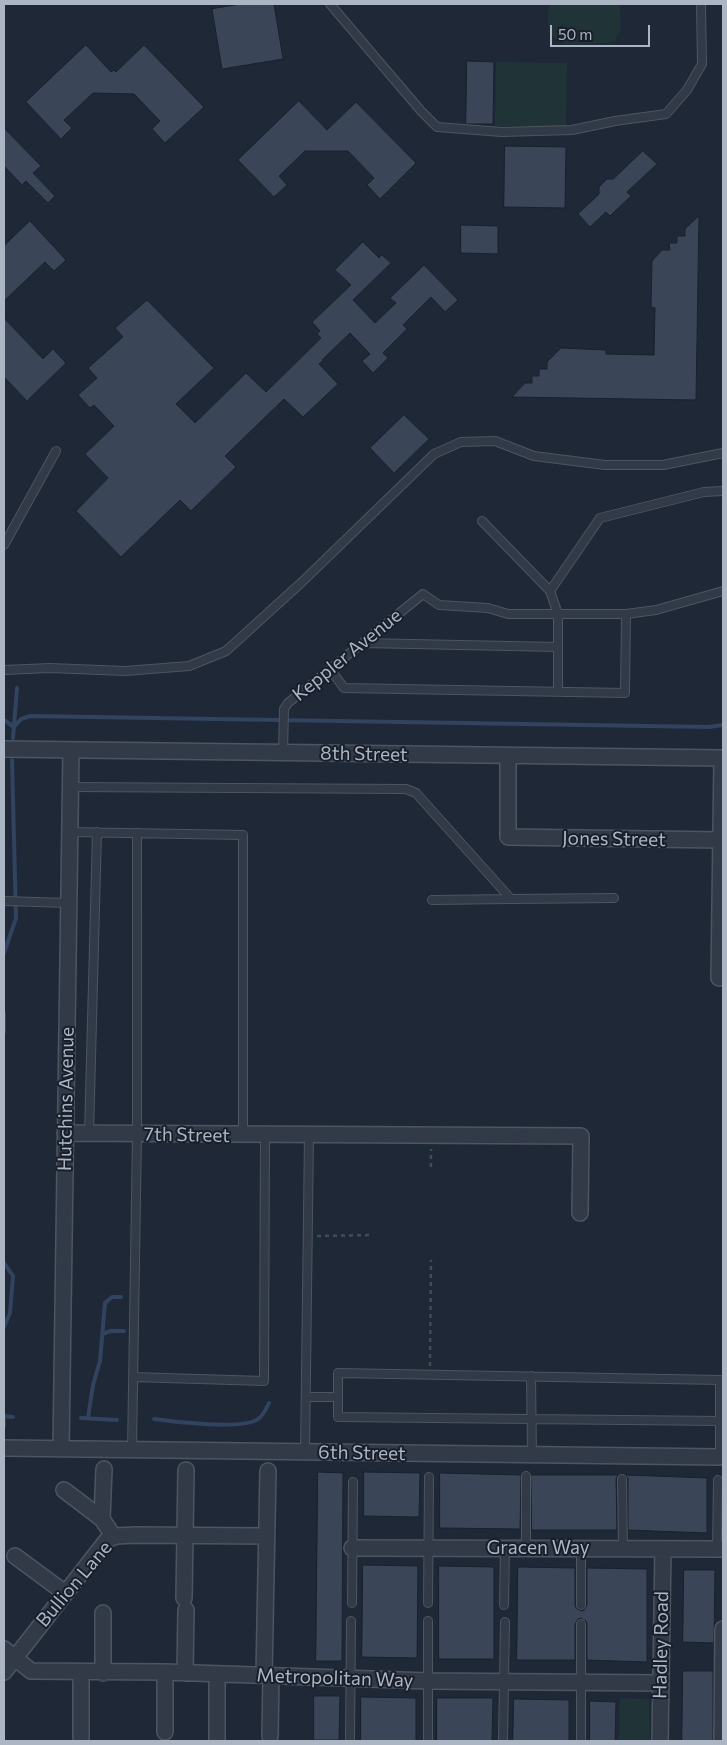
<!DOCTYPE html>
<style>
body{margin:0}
#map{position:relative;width:727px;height:1745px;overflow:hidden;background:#1e2837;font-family:Commissioner,sans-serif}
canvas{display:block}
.frame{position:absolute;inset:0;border:5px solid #acb5c4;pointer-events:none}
.scale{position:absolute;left:550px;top:25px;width:100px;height:22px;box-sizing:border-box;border:2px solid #acb5c4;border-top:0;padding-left:6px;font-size:15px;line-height:18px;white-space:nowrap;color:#acb5c4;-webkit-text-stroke:4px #181f2b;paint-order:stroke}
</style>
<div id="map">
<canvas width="727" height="1745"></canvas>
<div class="frame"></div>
<div class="scale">50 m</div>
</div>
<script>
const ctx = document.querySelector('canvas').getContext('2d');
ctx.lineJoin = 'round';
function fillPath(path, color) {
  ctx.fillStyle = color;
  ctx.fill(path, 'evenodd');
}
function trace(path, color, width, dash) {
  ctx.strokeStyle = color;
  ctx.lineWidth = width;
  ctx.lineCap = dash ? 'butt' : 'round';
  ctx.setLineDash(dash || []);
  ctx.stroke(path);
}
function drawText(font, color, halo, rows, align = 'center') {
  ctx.font = font + ' Commissioner,sans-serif';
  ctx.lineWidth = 4;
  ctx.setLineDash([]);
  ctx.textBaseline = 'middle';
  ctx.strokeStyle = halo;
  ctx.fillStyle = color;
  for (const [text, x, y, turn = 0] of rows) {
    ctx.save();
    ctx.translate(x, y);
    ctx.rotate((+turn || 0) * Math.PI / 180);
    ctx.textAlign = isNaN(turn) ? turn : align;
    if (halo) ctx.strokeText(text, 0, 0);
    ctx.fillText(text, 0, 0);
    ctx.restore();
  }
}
const green = new Path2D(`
 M550,4h70l1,26 -7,12c-16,1 -33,4 -49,2 -18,-3 -19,-27 -15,-40z
 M496,62l71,1 -1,64 -71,-1z
 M620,1698l29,1 1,42h-31z`);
const stream = new Path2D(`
 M4,720l10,7
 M14,727l7,-8 9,-3 679,11 14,-2
 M13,738l4,-50
 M4,953l12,-35 -4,-158
 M4,1013v19
 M4,1263l9,13 -3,37 -6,14
 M102,1334l9,-3h13
 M4,1416v10
 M4,1416l9,1
 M81,1418l36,2
 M88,1418l5,-33 7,-24 5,-58 7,-6h9
 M154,1419c20,3 89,11 104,0 6,-4 8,-10 11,-16`);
const building = new Path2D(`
 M241,4h33l9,55 -61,10 -10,-60z
 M86,45l25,27 3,-2 2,2 28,-27 60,62 -39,36 -13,-14 8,-8 -26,-27 -41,-1 -29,27 8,8 -11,11 -35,-37z
 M467,61l27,1 -1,62h-27z
 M299,101l28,29 29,-28 60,61 -36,36 -13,-14 7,-7 -26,-27h-43l-26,25 8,9 -13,12 -36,-37z
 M4,128l37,38 -8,7 22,23 -7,7 -22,-22 -4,4 -18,-19z
 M505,146l61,1 -1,61 -61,-1z
 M643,151l14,13 -30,28 4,4 -21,20 -4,-4 -16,15 -12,-13 21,-20v-7l8,-8h6z
 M699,216l-3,184 -184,-3 13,-14h7v-7h7v-7h8v-7l14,-14 45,2v4l48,1 1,-47 -4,-1 1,-46 10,-11h8l-1,-7h8v-7h8v-7z
 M30,221l36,39 -12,11 -9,-9 -41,39v-55z
 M461,225l37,1v28l-37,-1z
 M363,242l16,16 3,-3 9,8 -38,37 22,23 21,-20 -6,-5 34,-33 34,35 -13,12 -14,-15 -28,28 4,4 -24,24 5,5 -15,15 -11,-12 8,-7 -20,-21 -28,27 1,1 -4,3 19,20 -35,33 -19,-18 -59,57 11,11 -45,44 -11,-11 -59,57 -45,-46 32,-33 -23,-24 29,-28 -20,-21 -4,3 -12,-13 19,-17 -9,-10 35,-31 -8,-9 32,-28 67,68 -38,36 19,19 51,-50 20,19 55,-54 -4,-4 3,-3 -8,-9 39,-37 -16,-15z
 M4,318l39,41 10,-10 13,14 -39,38 -23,-24z
 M404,415l25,24 -35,34 -24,-25z
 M318,1472l25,1 -1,188h-26z
 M364,1472l56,1 -1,44 -55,-1z
 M440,1473l81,2 -1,54 -80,-1z
 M531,1475h87l-2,4 1,51h-85z
 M626,1475l81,3v55l-79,-3v-51z
 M363,1565l55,1 -1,92 -55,-1z
 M439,1566l55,1v92h-55z
 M518,1567l57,1v37l1,3 5,3 3,-1 3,-5v-37l60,1v93l-60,-2v-36l-1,-3 -5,-3 -3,1 -3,5v36h-58z
 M684,1570h31l-1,73 -31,-1z
 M683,1671h30v70h-31z
 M314,1696h26l-1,44h-25z
 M361,1697l55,1v43h-55z
 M437,1698h56l-1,43h-55z
 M514,1699l55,1v41h-56z
 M590,1701l26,1 -1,39h-25z`);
const path = new Path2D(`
 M431,1167v-18
 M317,1236l56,-1
 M430,1366l1,-106`);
const service = new Path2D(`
 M330,4l91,107 16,16 65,5 70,-2 43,-9 51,-7 21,-24 15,-26 -1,-60
 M482,521l68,70 8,23v77
 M4,545l52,-94
 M550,591l50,-73 104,-26 19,-1
 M363,643l195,4
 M330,669l14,19 281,5 1,-79
 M4,670l46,-2 75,3 64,-5 37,-15 76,-69 132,-128 27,-12 34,-1 39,15 71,9h58l60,-12
 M283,752l1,-43 4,-6 135,-109 16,11 49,3 20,6h118l30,-4 67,-19
 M70,787l336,2 10,4 95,106 103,-1
 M69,832l174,3v300
 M432,900l79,-1
 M4,901l65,2
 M89,1134l8,-302
 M531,1376l1,79
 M133,1377l131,4 1,-246
 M306,1397h32
 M132,1450l5,-316v-301
 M305,1453l4,-318
 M720,1457v-77l-382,-7v44l382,4
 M622,1479l1,70
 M526,1548v-72
 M717,1549l1,-69
 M352,1603l1,-121
 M428,1603l1,-126
 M504,1605l1,-57
 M581,1605v-56
 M428,1621v118
 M350,1738l1,-117
 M503,1740l2,-118
 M581,1741v-117`);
const minor = new Path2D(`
 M4,749l719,9
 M508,756v81l213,3
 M719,978l3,-220
 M65,1133l516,3 -1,77
 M4,1448l716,9
 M61,1449l10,-699
 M64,1490l38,29 12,18
 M102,1519l2,-50
 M352,1548l371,1
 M15,1556l50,37
 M184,1598l2,-128
 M4,1649l27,22 134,1 264,9 231,2
 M4,1672l103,-132 9,-4 20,-1 130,1
 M165,1672v60
 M81,1673v65
 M103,1673v-60
 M185,1673l1,-63
 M264,1675l4,-204
 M270,1736l1,-60
 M217,1741v-67
 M660,1741l3,-192
 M722,1741l1,-112`);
const streetNames = [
 ["Keppler Avenue",347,655,-39],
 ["8th Street",364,754,1],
 ["Jones Street",614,839,1],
 ["Hutchins Avenue",66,1099,-89],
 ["7th Street",187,1135,1],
 ["6th Street",362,1453,1],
 ["Gracen Way",538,1548],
 ["Bullion Lane",74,1584,-50],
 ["Hadley Road",661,1645,-89],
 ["Metropolitan Way",335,1678,2]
];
fillPath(green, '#203438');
trace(stream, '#31435f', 4);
fillPath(building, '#3a4657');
trace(building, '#1a212e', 1);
trace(service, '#4c5562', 10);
trace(minor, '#4c5562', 18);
trace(path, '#3b5052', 2.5, [4, 4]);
trace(service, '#323a47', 8);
trace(minor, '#323a47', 15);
drawText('19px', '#acb5c4', '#181f2b', streetNames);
</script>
